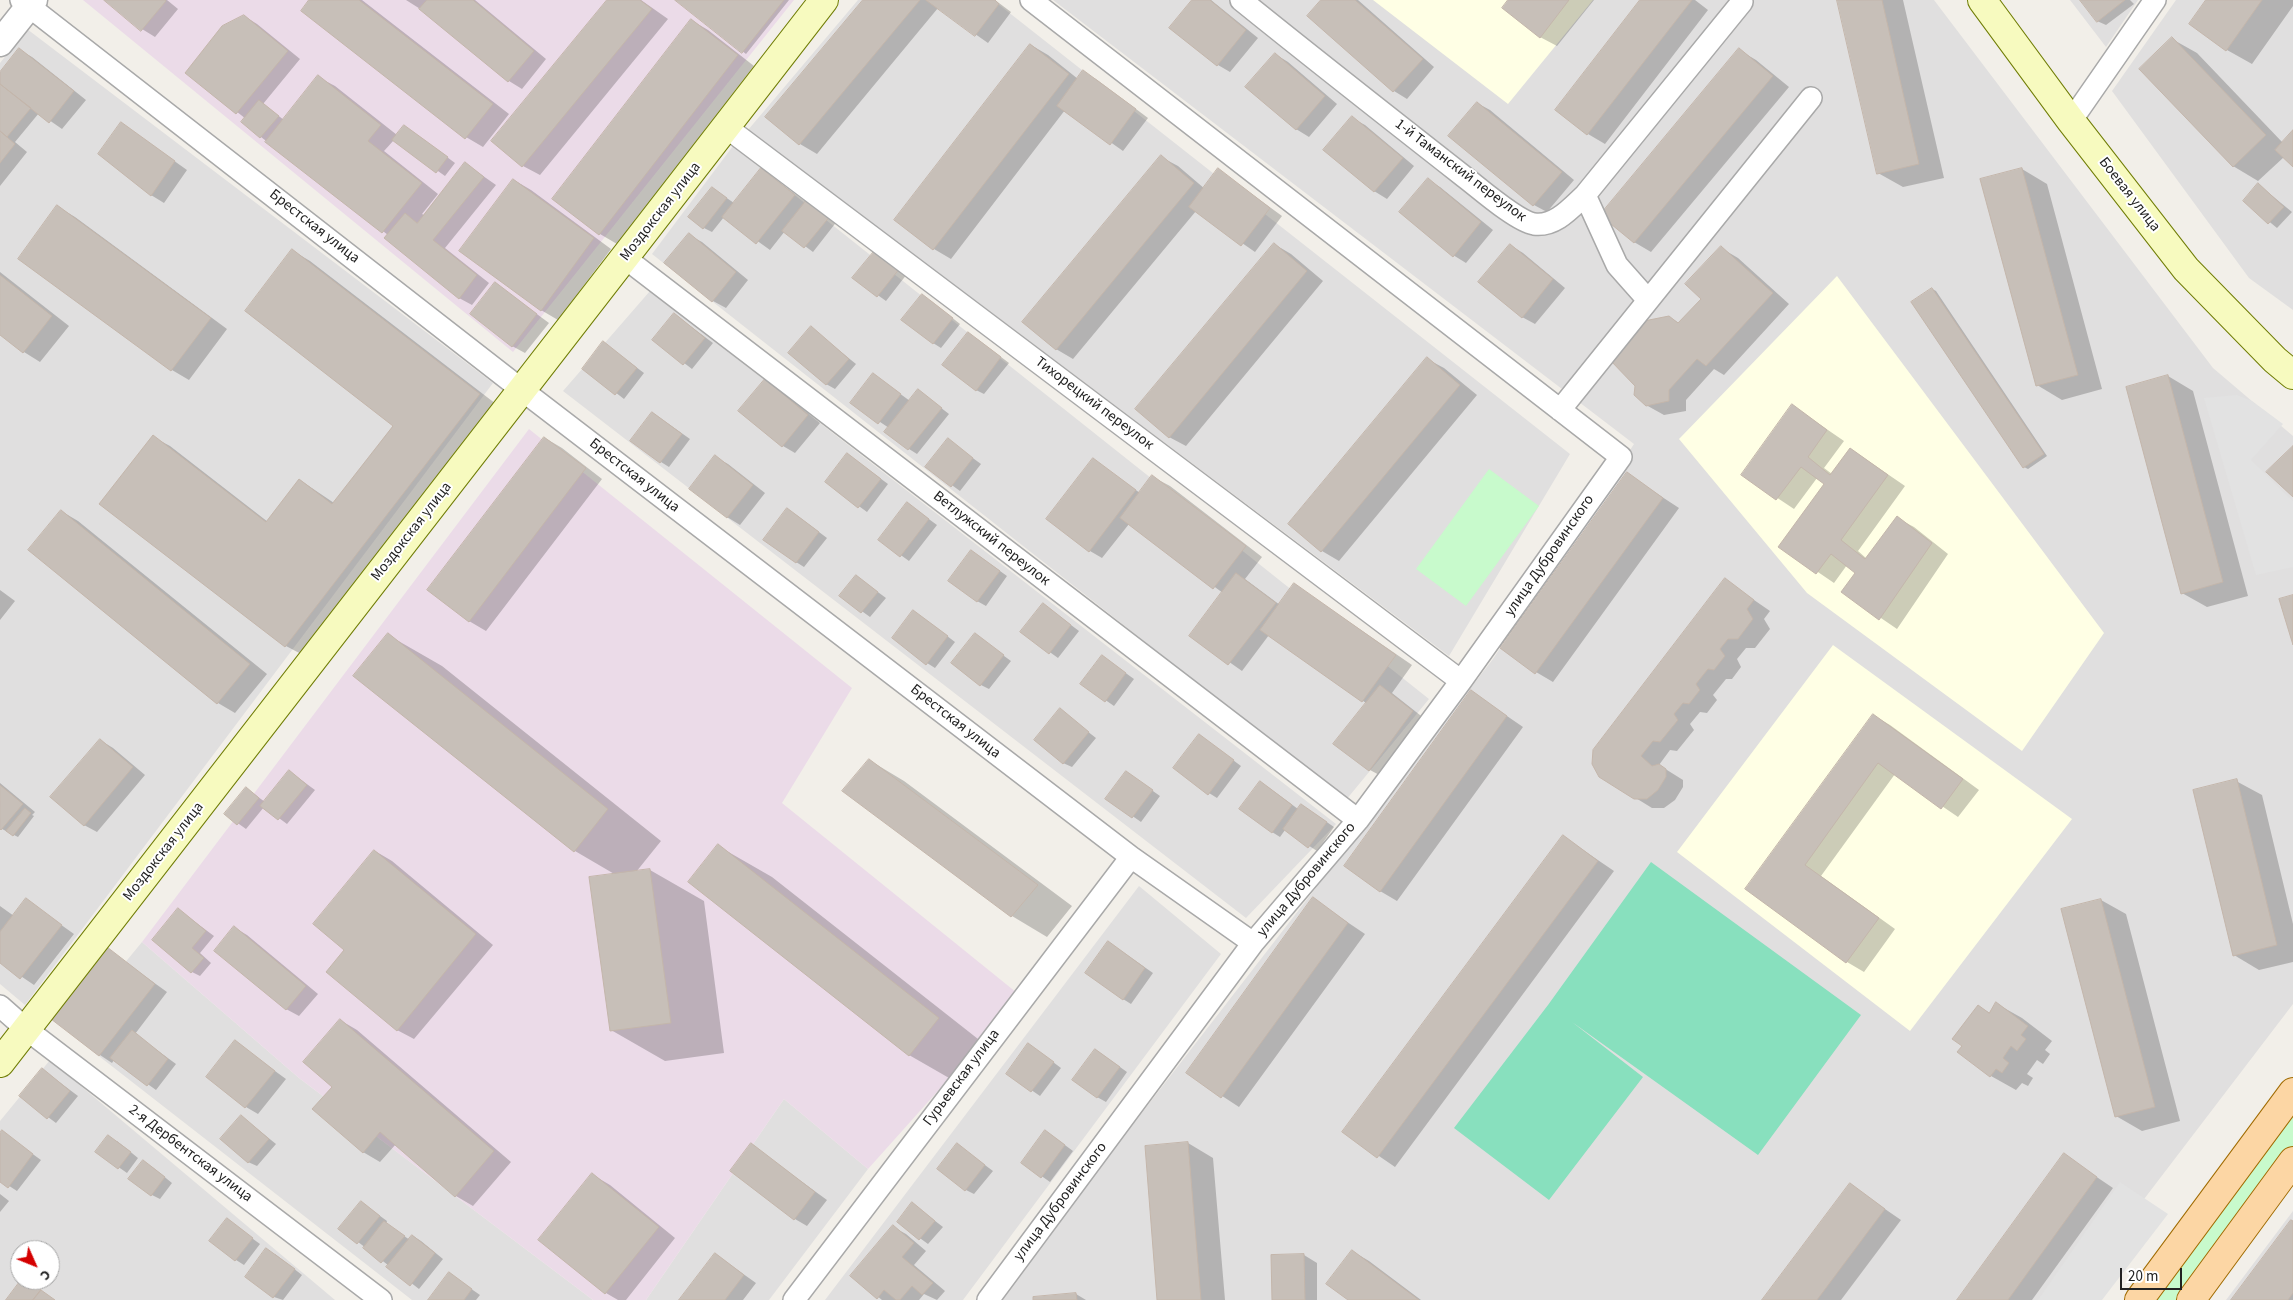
<!DOCTYPE html>
<meta charset="utf-8">
<style>
body{margin:0}
#map{position:relative;width:2293px;height:1300px;overflow:hidden;background:#f2efe9;font-family:"Source Sans 3",sans-serif}
canvas{display:block}
.north{position:absolute;left:10px;top:1240px;width:50px;height:50px;box-sizing:border-box;background:#fff;border:1px solid #a7a7a7;border-radius:50%;rotate:134deg;font-size:14px;font-weight:700;line-height:20px;text-align:center;color:#222}
.north::after{content:'';display:block;margin:auto;width:18px;height:22px;background:#d40000;clip-path:polygon(50% 0,100% 100%,50% 72%,0 100%)}
.scale{position:absolute;left:2120px;top:1268px;width:62px;height:22px;box-sizing:border-box;border:2px solid #222;border-top:0;padding-left:6px;font-size:15px;line-height:18px;white-space:nowrap;color:#222;-webkit-text-stroke:4px #fff;paint-order:stroke}
</style>
<div id="map">
<canvas width="2293" height="1300"></canvas>
<div class="north">С</div>
<div class="scale">20 m</div>
</div>
<script>
const ctx = document.querySelector('canvas').getContext('2d');
ctx.lineJoin = 'round';
function fillPath(path, color) {
  ctx.fillStyle = color;
  ctx.fill(path, 'evenodd');
}
function trace(path, color, width, dash) {
  ctx.strokeStyle = color;
  ctx.lineWidth = width;
  ctx.lineCap = dash ? 'butt' : 'round';
  ctx.setLineDash(dash || []);
  ctx.stroke(path);
}
function drawText(font, color, halo, rows, align = 'center') {
  ctx.font = font + ' "Source Sans 3",sans-serif';
  ctx.lineWidth = 4;
  ctx.setLineDash([]);
  ctx.textBaseline = 'middle';
  ctx.strokeStyle = halo;
  ctx.fillStyle = color;
  for (const [text, x, y, turn = 0] of rows) {
    ctx.save();
    ctx.translate(x, y);
    ctx.rotate((+turn || 0) * Math.PI / 180);
    ctx.textAlign = isNaN(turn) ? turn : align;
    if (halo) ctx.strokeText(text, 0, 0);
    ctx.fillText(text, 0, 0);
    ctx.restore();
  }
}
const residential = new Path2D(`
 M858,0h135l577,454 -121,202 -701,-526z
 M1053,0h881l279,368 80,68v568l-226,296h-1070l496,-641 141,-215z
 M2070,0h68l-32,47z
 M2176,0h117v310l-44,-32 -137,-187z
 M27,29l466,354 -468,622 -25,-21v-921z
 M733,146l696,553 -83,101 -694,-546z
 M650,291l686,533 -90,94 -683,-527z
 M1139,886l82,68 -258,346h-138z
 M142,942l157,136 294,222h-181l-344,-268z
 M50,1060l285,240h-335v-179zM20,1250h30v30h-30z
 M784,1099l84,70 -99,131h-123z
 M2293,1211v89h-67z`);
const industrial = new Path2D(`
 M83,0h711l-281,352z
 M529,429l323,259 -70,115 240,194 -154,172 -84,-70 -138,201h-53l-294,-222 -157,-136z`);
const education = new Path2D(`
 M1373,0h220l-85,104z
 M1837,276l267,357 -82,118 -215,-158 -128,-154z
 M1833,645l239,174 -162,212 -233,-179z`);
const park = new Path2D(`
 M1489,469l50,37 -73,100 -50,-37z
 M2293,1107v43l-111,150h-34z`);
const pitch = new Path2D(`
 M1651,862l210,153 -103,140 -186,-133 71,55 -94,123 -95,-72 94,-123z`);
const parking = new Path2D(`
 M2237,395l15,6 31,23 -32,36 42,41v66l-37,8 -52,-177z
 M2120,1182l48,32 -66,86h-64z`);
const shadow = new Path2D(`
 M106,0h61l11,9 -23,28 -13,-8z
 M311,0h51l147,114 -26,33 -17,-10z
 M406,0h69l71,59 -24,30 -13,-8 -84,-69z
 M608,0h33l27,19 -128,156 -17,-9z
 M677,0h112l-43,54z
 M864,0h131l16,12 -23,31 -50,-35 -121,146 -17,-10z
 M1193,0h18l47,38 -28,34 -12,-7z
 M1323,0h35l76,67 -27,32 -13,-8 -86,-75z
 M1509,0h85l-37,46 -17,-9z
 M1642,0h53l13,10 -103,134 -17,-10z
 M1838,0h65l41,178 -41,9 -25,-14z
 M2083,0h47l4,4 -28,21 -9,-4z
 M2207,0h86v6l-41,58 -25,-14z
 M244,16l13,8 43,35 -37,45 21,16 34,-43 17,9 62,49 15,-4 43,32 -10,13 -51,-36 -10,11 54,43 -16,20 2,1 42,-51 30,21 -51,63 44,35 -17,22 -13,-7 -71,-63 -127,-98 -18,-15 3,-3 -59,-47z
 M691,20l17,10 46,36 -137,178 -17,-10 -46,-36z
 M2172,39l25,14 86,90 10,-11v34l-9,-9 -26,24 -25,-15z
 M1031,45l17,10 30,24 5,-7 13,7 52,39 -25,33 -58,-41 -114,149 -17,-10 -38,-29z
 M19,50l13,7 54,43 -24,29 -23,-16 -24,29 12,10 -27,34v-112z
 M1739,50l17,10 33,27 -138,165 -17,-10z
 M1275,54l13,8 49,42 -28,33 -13,-8z
 M1477,103l13,7 84,70 -27,32 -13,-7 -84,-69z
 M1352,118l13,7 49,41 -27,33 -13,-8z
 M122,124l65,46 -23,33 -13,-8z
 M1161,157l17,9 27,23 14,-19 63,46 -27,36 -59,-41 -123,148 -17,-10z
 M761,169l45,33 32,18 -25,32 -28,-21 -15,19 -46,-33 -12,15 -8,-4 8,-40 22,15z
 M2022,169l25,15 55,205 -40,11 -25,-15z
 M514,180l17,10 80,59 -53,71 -17,-10z
 M1428,180l12,7 53,43 -27,33 -13,-8z
 M2259,185l33,27 -15,16 -33,-27z
 M58,207l17,10 152,112 -38,51 -17,-10 -152,-112z
 M689,235l13,7 46,38 -22,28 -13,-7 -47,-38z
 M1274,244l17,10 32,27 -137,165 -17,-9z
 M1510,245l13,8 42,35 -30,36 -13,-7z
 M1721,248l17,10 51,46 -65,71 -10,-6 -28,31v11l-22,4 -18,-10 23,-88 10,6 24,-24z
 M293,251l17,10 186,143 -193,251 -17,-9 -133,-209 17,9 98,76 32,-42 34,23 60,-78z
 M876,251l31,23 -21,27 -32,-23z
 M0,272l69,54 -29,36 -16,-10 -24,-19z
 M496,284l53,39 -24,30 -13,-7z
 M1932,289l4,2 111,165 -19,13 -4,-2z
 M930,300l30,24 -19,24 -8,-5z
 M674,314l39,29 -21,26 -38,-29z
 M811,328l45,36 -21,25 -9,-5z
 M976,338l33,25 -25,31 -8,-4z
 M604,343l40,30 -20,26 -40,-31z
 M1427,359l17,9 33,27 -138,166 -17,-10 -33,-28z
 M873,374l37,27 9,-10 30,23 -32,40 -8,-5 -20,-21 -37,-25z
 M2168,376l25,15 55,205 -41,11 -25,-14z
 M765,381l13,7 42,35 -25,30 -12,-7z
 M1793,406l51,35 -20,27 8,6 19,-25 54,37 -47,65 9,8 30,-41 17,9 34,27 -51,75 -54,-37 14,-19 -10,-8 -13,18 -54,-37 45,-62 -8,-6 -23,31 -51,-34z
 M653,413l37,26 -21,28 -8,-5z
 M545,438l17,10 40,31 -116,152 -17,-10z
 M948,440l33,24 -21,27 -33,-24z
 M847,454l41,30 -21,28 -41,-30z
 M715,457l13,7 37,29 -25,32 -13,-8z
 M1093,460l47,33 13,-16 17,9 92,71 -17,22 35,26 14,-21 118,81 -20,28 33,26 -42,58 -13,-7 -4,-67 -97,-68 -27,36 -51,-36 32,-42 -94,-69 -27,34 -12,-7z
 M1627,474l52,34 -126,174 -17,-10z
 M908,504l29,21 -28,36 -29,-21z
 M61,511l17,10 189,153 -32,39 -17,-10 -188,-153z
 M795,514l32,24 -23,29 -8,-5z
 M979,556l28,20 -21,30 -9,-5z
 M856,576l30,22 -16,19 -29,-21z
 M1725,580l45,31 -6,8 6,10 -15,19h-9l-9,11 4,8 -9,12h-6l-13,16 4,5 -10,13 -7,-1 -10,12 4,6 -17,21 -7,-1 -11,15 24,15v7l-8,13 -11,8h-12l-52,-32z
 M0,590l15,11 -15,19z
 M1043,604l36,27 -21,27 -36,-26z
 M922,617l33,25 -20,26 -8,-5z
 M388,635l54,31 219,175 -25,31 14,-2 54,31 20,152 -59,8 -54,-31 5,-155 -41,-24z
 M975,635l36,26 -22,28 -8,-4z
 M1102,656l32,23 -20,27 -33,-23z
 M1472,692l51,35 -126,174 -17,-10z
 M1060,710l36,28 -24,29 -9,-4z
 M1873,715l17,10 89,65 -21,27 -63,-43 -74,102 74,53 -31,43 -17,-10 -100,-73z
 M1199,735l42,31 -24,32 -8,-5z
 M100,740l13,8 32,27 -48,57 -13,-7z
 M869,760l35,21 168,125 -25,31 -35,-21 -168,-125z
 M289,771l26,19 -28,34 -23,-17 -18,22 -21,-15 21,-26 19,14z
 M1126,772l34,24 -19,26 -34,-24z
 M2236,781l26,14 31,129v38l-34,8 -25,-15z
 M0,783l35,29 -3,3 2,1 -16,21 -18,-9z
 M1268,787l30,22 11,1 25,17 -17,24 -32,-21 -5,7 -8,-5z
 M1564,837l50,34 -219,296 -51,-35z
 M718,846l54,31 220,173 -29,36 -54,-31z
 M375,851l17,10 101,84 -79,94 -17,-9 -51,-80z
 M1313,899l52,35 -126,173 -52,-34z
 M26,900l48,34 -40,51 -34,-23v-56l14,10z
 M2101,900l25,14 54,207 -38,10 -26,-15z
 M179,910l35,26 -14,17 11,10 -11,13 -8,-4z
 M235,928l12,7 71,59 -19,22 -13,-7z
 M1117,948l36,25 -22,31 -8,-5z
 M107,949l60,43 -32,42 41,30 -20,26 -42,-30 -2,3 -12,-8 -47,-36z
 M1997,1004l25,14 30,23 -7,9 5,4 -7,10 -6,-4 -10,14 6,4 -5,8 -6,-3 -6,7 -25,-14 -32,-24 5,-6 14,-40 12,7z
 M340,1020l17,10 154,132 -38,44 -17,-10 -60,-52 -16,18 -17,-10 -30,-65z
 M235,1042l51,37 -28,35 -12,-7z
 M1037,1050l24,18 -21,28 -32,-22z
 M1096,1050l31,22 -21,30 -9,-5z
 M42,1069l36,27 -22,27 -36,-27z
 M241,1116l35,28 -19,22 -9,-4z
 M2,1132l39,28 -24,31 -17,-11v-45z
 M1054,1137l19,14 -23,31 -27,-19z
 M117,1141l21,17 -11,15 -30,-21z
 M1188,1143l25,15 12,142h-67l-12,-153z
 M751,1145l76,55 -20,26 -12,-7z
 M958,1145l35,26 -19,23 -8,-4z
 M2064,1155l49,33 -81,112h-73z
 M151,1166l21,17 -12,16 -8,-4z
 M593,1175l17,10 65,53 -49,62h-8l-12,-7 -66,-53z
 M1850,1185l51,35 -60,80h-77z
 M0,1194l9,7 -9,11z
 M361,1202l26,19 -1,3 24,16 3,-4 8,5 22,18 -24,30 -79,-61z
 M913,1204l30,23 -15,17 -30,-22z
 M227,1220l33,24 -16,21 -8,-5z
 M2293,1222v78h-60z
 M893,1227l13,7 20,17 -12,14 31,26 -8,9 -13,-6 -5,6h-37l-30,-25z
 M1352,1251l17,10 52,39h-71z
 M275,1254l27,21 -19,25 -9,-3z
 M715,1254l41,29 -13,17h-63z
 M1304,1255l13,8v37h-44l-1,-44z
 M457,1279l23,16 -4,5h-46z
 M1076,1294l10,6h-52z`);
const building = new Path2D(`
 M104,0h61l1,1 -25,30z
 M309,0h50l134,104 -28,35 -164,-128z
 M427,0h46l61,51 -26,31 -89,-73z
 M607,0h33l12,9 -130,158 -31,-26z
 M675,0h109l-42,53z
 M863,0h57l-121,145 -34,-28z
 M926,0h69l4,4 -24,32z
 M1192,0h18l36,30 -29,36 -48,-38z
 M1321,0h34l68,59 -30,33 -86,-76z
 M1508,0h61l-29,38 -38,-30z
 M1640,0h52l-105,135 -32,-25z
 M1837,0h45l37,164 -42,10z
 M2080,0h45l-28,22z
 M2206,0h56l-36,51 -37,-27z
 M244,15l44,36 -52,63 -51,-41 37,-47z
 M691,19l47,36 -139,180 -47,-36z
 M2172,37l94,98 -33,32 -94,-98z
 M1030,44l39,30 -136,176 -39,-30z
 M19,48l55,43 -25,32 -49,-39v-12z
 M1739,48l34,28 -139,167 -34,-28z
 M1275,53l50,43 -29,34 -51,-43z
 M1083,70l53,39 -26,36 -53,-39z
 M318,75l63,50 -13,16 54,42 -40,50 -117,-91z
 M0,84l31,24 -24,29 -7,-6z
 M259,100l20,16 -19,22 -19,-16z
 M1477,102l85,70 -29,34 -85,-70z
 M1352,116l51,42 -29,34 -51,-42z
 M121,122l54,39 -24,35 -53,-42z
 M404,125l44,32 -12,16 -44,-33z
 M2293,130v37l-18,-17z
 M0,131l15,13 -15,19z
 M1161,155l33,28 -138,167 -34,-28z
 M465,162l19,15 -51,63 44,35 -18,24 -75,-61 21,-25 12,10z
 M761,168l34,27 -39,49 -34,-27z
 M1218,168l52,40 -29,38 -52,-39z
 M2022,168l56,207 -42,11 -56,-207z
 M1428,178l53,44 -28,35 -54,-45z
 M513,179l81,59 -53,73 -82,-60z
 M2258,183l26,24 -16,17 -25,-23z
 M712,187l15,11 -24,31 -15,-12z
 M809,197l22,18 -27,33 -22,-17z
 M57,205l154,113 -40,53 -153,-112z
 M689,233l47,39 -24,30 -48,-39z
 M1274,243l33,28 -138,167 -34,-29z
 M1510,244l43,35 -31,39 -44,-36z
 M1721,246l52,47 -67,73 -9,-7 -28,31v11l-23,5 -12,-11 1,-9 -25,-26 34,-39 25,-5 9,7 23,-24 -16,-15z
 M292,249l188,145 -195,253 -186,-143 54,-69 113,87 33,-43 33,25 61,-78 -148,-115z
 M876,249l24,19 -23,29 -25,-19z
 M0,275l52,41 -29,37 -23,-18z
 M495,282l42,32 -25,33 -42,-33z
 M1932,288l112,166 -21,14 -112,-166z
 M922,294l31,24 -20,26 -32,-24z
 M674,313l31,25 -22,27 -31,-25z
 M811,326l38,33 -23,26 -38,-32z
 M968,332l33,25 -25,34 -34,-26z
 M603,341l34,27 -22,27 -33,-26z
 M1427,357l33,28 -139,167 -33,-28z
 M873,373l28,21 -23,30 -28,-21z
 M2168,375l55,207 -42,12 -55,-207z
 M765,379l43,36 -26,32 -44,-36z
 M918,389l24,19 -34,42 -24,-18z
 M1792,404l35,26 -19,27 22,18 20,-27 38,27 -47,65 24,19 32,-43 35,27 -53,77 -38,-28 14,-19 -24,-19 -15,20 -38,-27 46,-63 -23,-17 -25,33 -35,-25z
 M652,412l30,22 -22,29 -30,-22z
 M544,437l42,31 -117,154 -42,-32z
 M948,438l25,20 -22,29 -26,-20z
 M2293,446v51l-27,-25z
 M847,453l34,26 -23,29 -33,-26z
 M715,455l38,30 -26,33 -38,-29z
 M1093,458l43,32 -47,62 -43,-33z
 M1627,472l36,26 -128,176 -35,-26z
 M1152,475l94,71 -33,43 -93,-71z
 M907,502l22,17 -29,38 -22,-17z
 M787,508l32,24 -23,31 -33,-23z
 M61,510l189,154 -33,40 -189,-154z
 M971,550l29,21 -23,31 -29,-21z
 M1236,573l40,30 -48,62 -39,-29z
 M856,575l22,17 -17,21 -22,-17z
 M1725,578l29,22 -7,9 6,10 -15,20h-10l-8,10 5,7 -11,14 -6,-1 -12,15 4,6 -11,14 -6,-1 -9,11 4,6 -18,22 -7,-1 -12,15 11,10 7,-2 7,5v8l-8,13 -11,9h-13l-35,-22 -7,-13 1,-14z
 M1294,583l102,72 -34,47 -102,-72z
 M2293,595v50l-14,-46z
 M1043,603l28,22 -22,29 -29,-22z
 M913,610l35,26 -22,29 -34,-27z
 M388,633l220,176 -34,43 -221,-176z
 M975,633l29,22 -24,31 -29,-23z
 M1102,655l24,18 -21,29 -25,-18z
 M1380,685l33,26 -44,60 -36,-27z
 M1471,690l36,26 -127,176 -36,-26z
 M1060,708l29,24 -26,32 -29,-24z
 M1873,714l90,65 -22,30 -63,-46 -73,102 74,53 -33,45 -101,-74z
 M1199,734l35,26 -26,35 -35,-27z
 M100,739l33,28 -49,59 -34,-29z
 M869,759l169,126 -27,32 -169,-126z
 M289,770l18,15 -29,35 -18,-14z
 M1126,771l27,19 -21,28 -27,-19z
 M2237,779l40,166 -44,11 -40,-166z
 M1260,781l32,24 -20,28 -33,-24z
 M0,785l23,19 -22,26 -1,-1z
 M246,787l13,11 -22,27 -13,-11z
 M1301,804l26,18 -19,26 -25,-19z
 M25,808l6,5 -18,23 -7,-5z
 M1563,835l35,26 -221,297 -35,-26z
 M718,844l221,174 -30,38 -221,-174z
 M374,850l102,84 -79,97 -71,-59 18,-22 -31,-26z
 M650,869l21,154 -61,8 -21,-154z
 M1313,897l35,26 -127,175 -35,-25z
 M26,898l36,27 -42,54 -20,-16v-31z
 M2101,899l54,208 -40,10 -54,-208z
 M178,908l28,23 -14,17 12,10 -13,15 -39,-33z
 M234,926l72,60 -20,24 -72,-59z
 M1108,941l37,27 -22,32 -38,-27z
 M107,947l48,37 -56,72 -48,-37z
 M1996,1002l32,24 -7,9 5,4 -9,12 -6,-5 -8,12 6,5 -7,10 -6,-4 -6,8 -33,-25 5,-6 -10,-7 26,-34 11,8z
 M340,1019l154,132 -39,46 -75,-65 -17,21 -51,-44 20,-22 -29,-25z
 M132,1030l36,29 -21,27 -37,-28z
 M235,1040l40,31 -30,37 -39,-31z
 M1028,1043l26,19 -23,30 -25,-18z
 M1095,1049l25,18 -23,31 -25,-18z
 M42,1068l28,23 -23,28 -28,-23z
 M241,1115l28,24 -21,24 -28,-24z
 M2,1130l31,24 -25,34 -8,-6v-49z
 M1045,1130l20,15 -24,33 -20,-15z
 M108,1135l23,17 -13,17 -23,-17z
 M1188,1142l13,158h-44l-12,-154z
 M751,1143l64,49 -21,28 -64,-49z
 M957,1143l28,22 -20,26 -28,-22z
 M2064,1153l33,24 -89,123h-51z
 M143,1160l22,17 -14,19 -23,-17z
 M592,1173l67,54 -54,67 -67,-54z
 M1850,1183l35,26 -68,91h-55z
 M361,1201l19,15 -23,28 -19,-15z
 M912,1202l23,19 -16,19 -22,-18z
 M227,1218l26,20 -18,23 -26,-20z
 M2291,1220l2,1v72l-5,7h-57z
 M384,1221l21,15 -24,27 -18,-15z
 M893,1225l21,18 -12,14 31,26 -11,12 -10,-9 -12,14h-4l-12,-10 -7,9 -27,-23z
 M412,1235l23,18 -25,33 -24,-19z
 M266,1248l29,21 -22,29 -28,-21z
 M1352,1250l67,50h-71l-22,-16z
 M715,1253l29,22 -19,25h-46z
 M1304,1254l1,46h-33l-1,-45z
 M449,1272l23,17 -8,11h-36z
 M21,1280h7l13,10 -8,10h-27z
 M41,1290l14,10h-22z
 M1076,1293l1,7h-44v-3z`);
const minor = new Path2D(`
 M21,0l501,390 609,467 122,86
 M1241,0c73,59 147,117 221,175 16,12 54,46 72,49 21,3 37,-16 51,-29l32,70 31,35
 M2071,121l84,-121
 M726,127l735,554
 M1585,195l157,-193
 M625,258l733,562
 M1560,410l251,-312
 M0,1006l26,23 355,271
 M794,1300l337,-443
 M988,1300l265,-357 105,-123 103,-139 160,-224 -590,-457`);
const tertiary = new Path2D(`
 M0,43l34,-43`);
const secondary = new Path2D(`
 M1982,0l89,121 115,148 89,91 18,15
 M0,1063l824,-1063`);
const primary = new Path2D(`
 M2139,1300l154,-208
 M2191,1300l102,-139`);
const streetNames = [
 ["1-й Таманский переулок",1460,171,37],
 ["Боевая улица",2129,195,52],
 ["Моздокская улица",661,212,-52],
 ["Брестская улица",314,227,38],
 ["Тихорецкий переулок",1094,404,37],
 ["Брестская улица",634,476,38],
 ["Моздокская улица",412,532,-52],
 ["Ветлужский переулок",991,539,38],
 ["улица Дубровинского",1550,556,-55],
 ["Брестская улица",955,722,38],
 ["Моздокская улица",164,852,-52],
 ["улица Дубровинского",1307,880,-50],
 ["Гурьевская улица",962,1078,-53],
 ["2-я Дербентская улица",190,1154,37],
 ["улица Дубровинского",1061,1202,-53]
];
fillPath(residential, '#e0dfdf');
fillPath(industrial, '#ebdbe8');
fillPath(education, '#ffffe5');
fillPath(park, '#c8facc');
fillPath(pitch, '#88e0be');
fillPath(parking, '#e2e2e2');
fillPath(shadow, '#0003');
fillPath(building, '#c7bfb8');
trace(building, '#c4b6ab', 1);
trace(minor, '#a9a9a9', 24);
trace(tertiary, '#a9a9a9', 29);
trace(secondary, '#707d05', 30);
trace(primary, '#a06b00', 30);
trace(minor, '#fff', 21);
trace(tertiary, '#fff', 26);
trace(secondary, '#f7fabf', 28);
trace(primary, '#fcd6a4', 28);
drawText('15px', '#222', '#fff', streetNames);
</script>
